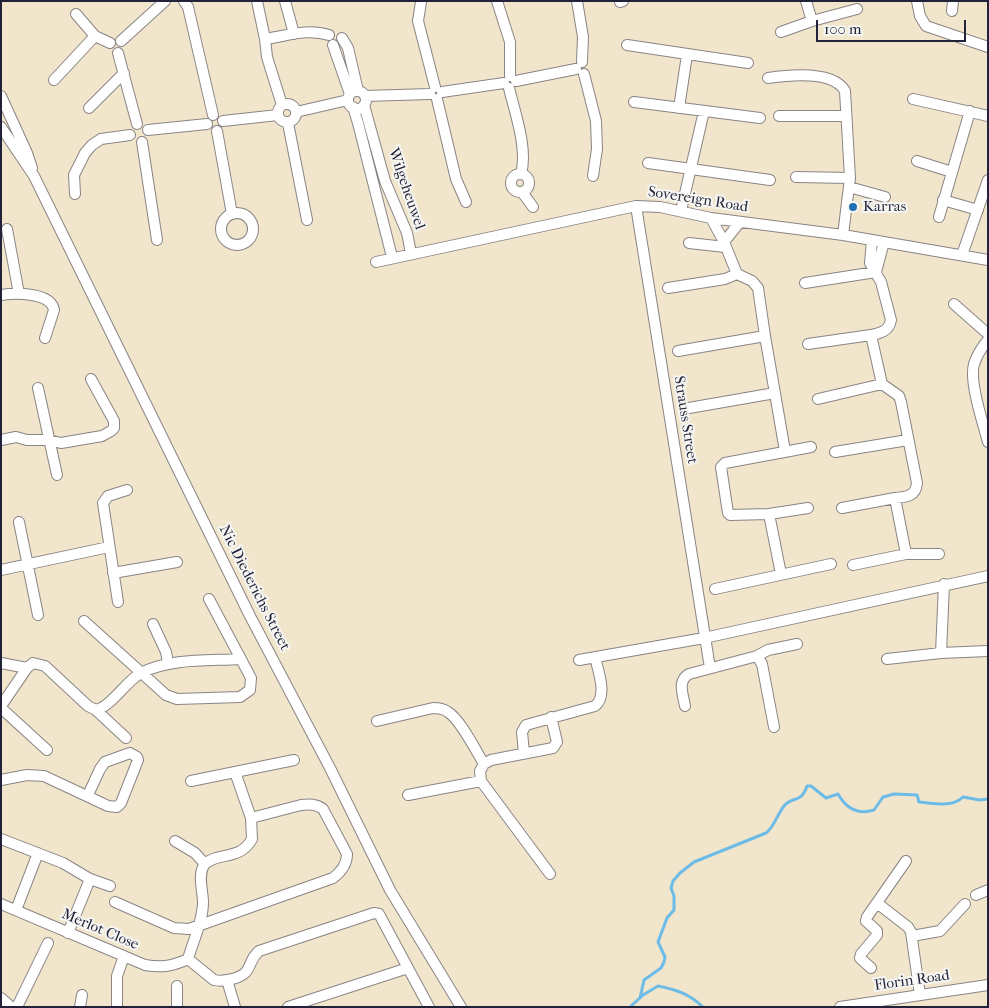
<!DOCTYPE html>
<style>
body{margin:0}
#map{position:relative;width:989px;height:1008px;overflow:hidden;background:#f1e5cc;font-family:"IM FELL French Canon",serif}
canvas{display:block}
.frame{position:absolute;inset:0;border:2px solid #22223b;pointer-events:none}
.scale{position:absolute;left:816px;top:20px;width:150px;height:22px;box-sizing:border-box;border:2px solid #22223b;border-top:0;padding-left:6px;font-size:15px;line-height:18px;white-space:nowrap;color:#22223b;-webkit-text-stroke:4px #f6f6f2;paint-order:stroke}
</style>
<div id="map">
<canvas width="989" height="1008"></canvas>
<div class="frame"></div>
<div class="scale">100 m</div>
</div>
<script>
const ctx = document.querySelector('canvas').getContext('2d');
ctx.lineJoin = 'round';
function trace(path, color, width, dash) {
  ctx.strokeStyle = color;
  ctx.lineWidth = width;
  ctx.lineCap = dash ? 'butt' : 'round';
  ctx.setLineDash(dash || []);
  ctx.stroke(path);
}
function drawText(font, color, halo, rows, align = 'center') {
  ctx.font = font + ' "IM FELL French Canon",serif';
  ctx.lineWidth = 4;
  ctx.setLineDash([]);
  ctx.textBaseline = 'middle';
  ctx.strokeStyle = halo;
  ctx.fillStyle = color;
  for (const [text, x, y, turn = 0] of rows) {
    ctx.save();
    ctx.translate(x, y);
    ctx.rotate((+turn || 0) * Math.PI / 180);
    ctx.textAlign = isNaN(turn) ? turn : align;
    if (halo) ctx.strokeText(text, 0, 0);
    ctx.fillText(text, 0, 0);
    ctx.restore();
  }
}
const stream = new Path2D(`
 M640,998l4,-18 17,-12 3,-6 1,-5 -7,-15 9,-24 7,-8v-14l-3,-8 2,-7 7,-8 14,-11 72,-29c8,-6 11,-18 18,-27 8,-10 17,-2 23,-20h4l15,12 12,-4c8,14 20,21 36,16l9,-13 11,-3 23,1 2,7c15,1 33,6 44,-5l17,3 8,-1
 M630,1007l13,-12 15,-9c20,4 31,8 45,21`);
const minor = new Path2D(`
 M184,1l4,6 25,108
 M257,1l8,38
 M285,1l9,33
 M497,1l13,41v34
 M577,1l6,36 -1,25
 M806,1l6,20
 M917,1l3,15 6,10 62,21
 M421,2l-3,19 17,66
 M620,2l3,-1
 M952,11l1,-10
 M76,14l19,22 15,7
 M781,32l31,-11 45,-12
 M342,38l6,10 10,43
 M121,41l44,-40
 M333,45l17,49
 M627,45l121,18
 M118,53l19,71
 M584,74l12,47 1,28 -4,27
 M768,78c21,-3 65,-8 77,13l5,87 -7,57
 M54,80l41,-44
 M516,81l60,-12
 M509,88c6,25 19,61 12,86
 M348 100a9 9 0 1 1 18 0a9 9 0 1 1-18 0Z
 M442,92l62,-9
 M1,96l26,57 5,15
 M365,96l65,-2
 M437,99l19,80 10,23
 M913,99l75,17
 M634,102l126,16
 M278 113a9 9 0 1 1 18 0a9 9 0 1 1-18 0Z
 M282,105l-15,-48 -2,-18c22,-3 42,-11 64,-4
 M364,105l21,76 22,52 4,20
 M353,107l5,16 34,134
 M89,108l35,-35
 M679,108l8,-53
 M296,112l52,-12
 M779,116h67
 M223,121l55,-6
 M288,123l19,97
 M1,127l33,49 216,440 80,152 60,122 71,117
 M148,130l59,-6
 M217,131l15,83
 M142,142l15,98
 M917,161l35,11
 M648,163l122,17
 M511 183a9 9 0 1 1 18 0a9 9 0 1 1-18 0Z
 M796,177l54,1
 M849,187l36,10
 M522,192l11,15
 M75,194l-1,-19 11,-22 7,-8 9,-6 29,-4
 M943,200l35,10
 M636,206l74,462
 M681,211l23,-100
 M221 229a16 16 0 1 1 32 0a16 16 0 1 1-32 0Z
 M939,217l31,-106
 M711,218l13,24 13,32 15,7 6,7 7,48 20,115
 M7,229l12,65
 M872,240l-2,23 11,19 10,38c-2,11 -10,13 -20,15l11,49 17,12 2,6 16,81c-1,13 -10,14 -22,15l11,56h33
 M724,242l16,-20
 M689,243l36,4
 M962,255l26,-75
 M376,262l260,-56 24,1 51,11 132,17 145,25
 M876,272l8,-30
 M805,283l71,-11
 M668,288l57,-9 12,-5
 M1,295c14,-2 50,-3 53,15l-9,28
 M954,304l34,30
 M988,340c-6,7 -11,15 -14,24 -5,18 9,59 14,78
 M808,344l63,-9
 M678,351l87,-15
 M38,388l19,87
 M818,399l64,-15
 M689,408l86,-15
 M1,440l15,-3 11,3h22l12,3 41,-7 9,-5 3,-3v-7l-23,-42
 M835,452l73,-12
 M808,508l-39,6 -39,1 -2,-2 -7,-46 4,-4 86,-16
 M842,508l53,-10
 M769,514l12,60
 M19,522l19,93
 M853,565l53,-11
 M1,570l108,-23
 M113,573l64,-11
 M715,589l116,-25
 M118,602l-15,-99 5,-7 19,-6
 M84,621l82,74 11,4 63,-2 10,-7 1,-12 -42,-79
 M153,624l13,28 2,11
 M941,653l3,-69
 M757,656l5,8 12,63
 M887,659l54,-6 47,-2
 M579,660l125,-22 284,-62
 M1,663l26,5
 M1,706l26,-38 6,-5 12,3 43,40 8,4c16,-4 30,-29 45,-37 30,-15 67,-12 100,-14
 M685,706c-2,-12 -8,-25 4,-32l68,-18 11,-6 29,-6
 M1,708l46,42
 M96,710l30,28
 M377,721l56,-13c6,0 11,1 15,4 12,7 28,39 36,52
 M524,753l-2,-21 4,-7 69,-19c13,-10 3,-35 0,-49
 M1,780l26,-5 17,1 64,30 9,1 4,-4 17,-43 -1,-3 -7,-4 -25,9 -5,7 -12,26
 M191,781l103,-21
 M408,795l73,-14
 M1,839l62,24 27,16 20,7
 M175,841l20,12 10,11
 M550,874l-69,-93 -1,-10 4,-7 7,-4 62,-12 4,-6 -6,-25
 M976,895l12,-5
 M115,902l59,26 15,1 144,-51c8,-6 14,-13 14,-24l-24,-45c-7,-5 -13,-5 -22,-4l-50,13
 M877,903l31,24 3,5 9,63
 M1,904l144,61c17,3 28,1 43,-6
 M16,910l22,-57
 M68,933l22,-54
 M912,936l28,-5 25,-27
 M188,959l26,21c9,2 25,-1 32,-8 6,-8 4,-13 13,-21l115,-38 5,1 50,93
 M188,959c5,-18 15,-38 15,-57 0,-10 -6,-29 2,-38 12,-12 35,-3 47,-25l-1,-21 -16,-46
 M871,968l-11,-10 1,-4 16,-19v-4l-11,-10 1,-4 39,-56
 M227,980l8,27
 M1,998l10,9
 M17,1007l31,-64
 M80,1007l2,-12
 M117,1007v-31l7,-20
 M177,1007v-21
 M288,1007l120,-39
 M840,1007l148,-22`);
const markers = [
 [853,207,5,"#1f6fb2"]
];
const streetNames = [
 ["Wilgeheuwel",406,189,71],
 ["Sovereign Road",698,200,9],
 ["Strauss Street",685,420,81],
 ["Nic Diederichs Street",254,588,63],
 ["Merlot Close",100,930,23],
 ["Florin Road",912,981,-8]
];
const poiNames = [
 ["Karras",863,207]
];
trace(stream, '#6dbce8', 3);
trace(minor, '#8a8484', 12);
trace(minor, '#fff', 10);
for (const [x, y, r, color] of markers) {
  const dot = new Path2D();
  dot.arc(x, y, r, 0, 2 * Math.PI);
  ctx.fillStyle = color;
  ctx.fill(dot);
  trace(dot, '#f6f6f2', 2);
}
drawText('15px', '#22223b', '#f6f6f2', streetNames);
drawText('15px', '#22223b', '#f6f6f2', poiNames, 'left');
</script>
